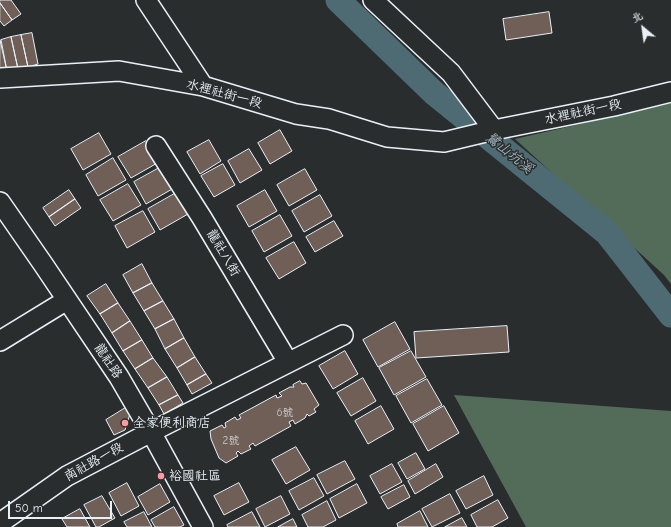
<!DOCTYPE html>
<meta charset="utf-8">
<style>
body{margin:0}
#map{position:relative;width:671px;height:527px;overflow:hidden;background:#2a2d2e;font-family:"Comic Neue","LXGW WenKai TC",sans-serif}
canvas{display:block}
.north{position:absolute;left:623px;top:8px;width:40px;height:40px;-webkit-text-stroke:3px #2a2d2e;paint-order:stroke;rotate:331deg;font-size:11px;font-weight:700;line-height:16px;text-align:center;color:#e8f1f8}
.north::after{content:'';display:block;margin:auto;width:14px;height:18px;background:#e8f1f8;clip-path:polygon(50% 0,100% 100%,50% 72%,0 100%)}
.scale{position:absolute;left:8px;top:501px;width:104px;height:18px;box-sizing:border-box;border:2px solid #e8f1f8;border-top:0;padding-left:5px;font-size:12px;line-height:14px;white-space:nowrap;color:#e8f1f8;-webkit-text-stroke:3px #2a2d2e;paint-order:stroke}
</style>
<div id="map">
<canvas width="671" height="527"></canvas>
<div class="north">北</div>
<div class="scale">50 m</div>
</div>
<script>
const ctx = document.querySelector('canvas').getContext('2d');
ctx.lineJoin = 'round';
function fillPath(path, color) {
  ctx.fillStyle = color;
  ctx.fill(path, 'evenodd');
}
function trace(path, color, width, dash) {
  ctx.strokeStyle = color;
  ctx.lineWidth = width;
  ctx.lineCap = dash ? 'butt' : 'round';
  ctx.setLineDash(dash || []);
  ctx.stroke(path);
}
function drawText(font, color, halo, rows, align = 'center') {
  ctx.font = font + ' "Comic Neue","LXGW WenKai TC",sans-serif';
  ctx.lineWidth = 3;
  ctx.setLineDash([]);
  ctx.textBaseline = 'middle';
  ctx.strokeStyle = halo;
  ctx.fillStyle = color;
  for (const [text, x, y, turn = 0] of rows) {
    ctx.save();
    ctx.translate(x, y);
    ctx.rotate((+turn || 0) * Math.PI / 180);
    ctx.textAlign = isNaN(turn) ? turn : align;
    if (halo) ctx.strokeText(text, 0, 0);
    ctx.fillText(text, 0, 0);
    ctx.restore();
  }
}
const green = new Path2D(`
 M671,103v181l-7,-9 -149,-136z
 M454,395l217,16v116h-145z`);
const river = new Path2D(`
 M338,0l96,93 173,140 64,82`);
const building = new Path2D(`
 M0,0h11l10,14 -9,6 -12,-17z
 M0,3l12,17 -8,6 -4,-5z
 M549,12l3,21 -46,7 -3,-21z
 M32,33l6,31 -10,3 -7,-32z
 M21,35l7,32 -10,2 -7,-32z
 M11,37l7,32 -11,2 -6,-31z
 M0,40l7,31 -7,2z
 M280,130l12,21 -22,13 -12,-21z
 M99,133l12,21 -28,16 -12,-21z
 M209,140l12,21 -21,13 -13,-22z
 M146,141l13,21 -28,16 -13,-21z
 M249,149l13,21 -22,13 -12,-22z
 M113,158l13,22 -28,16 -12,-21z
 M223,164l12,21 -21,12 -13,-21z
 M161,167l13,21 -28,16 -12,-22z
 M305,169l12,21 -28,16 -12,-21z
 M128,184l13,21 -28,16 -13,-21z
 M69,190l6,9 -26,18 -6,-9z
 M265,190l12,21 -28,16 -12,-21z
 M176,193l12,21 -28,16 -12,-21z
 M320,195l12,21 -28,16 -12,-21z
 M75,199l6,9 -26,18 -6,-9z
 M143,211l12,21 -28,16 -12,-22z
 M280,215l12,21 -28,16 -12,-21z
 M334,221l9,15 -28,16 -9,-15z
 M294,242l12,21 -27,16 -13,-21z
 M142,264l10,19 -19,10 -10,-18z
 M152,283l11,18 -19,10 -11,-18z
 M106,284l12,19 -18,11 -13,-18z
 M163,301l11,18 -19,10 -11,-18z
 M118,303l12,18 -18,12 -12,-19z
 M174,319l10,19 -19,11 -10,-20z
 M130,321l12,19 -19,11 -11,-18z
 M395,322l15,27 -32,18 -15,-27z
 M507,326l2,26 -93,6 -2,-26z
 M184,338l11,19 -18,11 -12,-19z
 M142,340l11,18 -18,11 -12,-18z
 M345,351l13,23 -25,15 -14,-23z
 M411,351l15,26 -32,18 -15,-27z
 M195,357l11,17 -19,11 -10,-17z
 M153,358l14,19 -19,11 -13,-19z
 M206,374l6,9 -20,11 -5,-9z
 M167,377l11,18 -19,10 -11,-17z
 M363,378l13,23 -25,15 -14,-23z
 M427,379l15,26 -31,18 -15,-27z
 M300,381l2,3 4,-1 13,22 -5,4 2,3 -7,4 -2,-2 -2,4 -10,6 -2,-4 -4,2 2,4 -36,20 -2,-3 -4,3 2,3 -10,5 -3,-3 -2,2 2,3 -12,7 -7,-5 -8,-19 -1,-8 12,-6 2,3 2,-1 -1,-4 10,-6 2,3 4,-2 -2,-3 37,-20 1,3 5,-2 -3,-3 11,-6h4l-1,-2z
 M178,395l5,8 -19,11 -5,-9z
 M381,406l13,23 -26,15 -13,-23z
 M444,406l15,27 -31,18 -15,-27z
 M127,407l3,7 -5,16 -11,5 -8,-15z
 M296,447l14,23 -24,14 -14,-24z
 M416,453l9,16 -18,10 -9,-16z
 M345,461l10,18 -28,15 -10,-19z
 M392,464l10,18 -22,12 -10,-18z
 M436,464l7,13 -28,17 -7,-13z
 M484,476l9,19 -27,14 -10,-18z
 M314,478l10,18 -25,14 -10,-19z
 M127,483l12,23 -18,10 -12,-23z
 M239,483l10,19 -25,13 -10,-19z
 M160,484l10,18 -22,13 -10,-18z
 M357,484l10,19 -28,15 -9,-19z
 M404,485l6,12 -22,12 -7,-12z
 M450,494l10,19 -28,14 -10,-18z
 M102,496l13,22 -16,9h-3l-12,-22z
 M281,496l9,18 -25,13 -9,-18z
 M498,500l10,18 -16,9h-15l-6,-12z
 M327,501l9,19 -13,7h-15l-6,-12z
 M174,507l10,18 -4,2h-25l-4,-7z
 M80,509l10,18h-23l-5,-8z
 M420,511l8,16h-30l-1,-3z
 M144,512l8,15h-25l-3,-5z
 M252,512l8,15h-32l-1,-2z
 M462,518l5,9h-22z
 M293,519l4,8h-19z`);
const minor = new Path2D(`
 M146,0l57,86
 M373,0l78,73 43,57
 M0,78l119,-7 84,15 93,28 33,5 58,18 57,5 50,-12 120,-24 57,-14
 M156,146l46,72 86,144
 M0,202l43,62 76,113 32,55 52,95
 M0,341l67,-41
 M0,523l67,-47 84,-44 192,-97`);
const markers = [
 [125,423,4,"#ff9aa2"],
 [161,476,4,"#ff9aa2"]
];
const numberNames = [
 ["6號",285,413],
 ["2號",231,441]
];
const streetNames = [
 ["水裡社街一段",224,94,15],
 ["水裡社街一段",583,112,-12],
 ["龍社八街",223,253,59],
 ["龍社路",108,361,56],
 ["南社路一段",94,462,-29]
];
const poiNames = [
 ["全家便利商店",133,423],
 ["裕國社區",169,476]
];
const waterNames = [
 ["鷺山坑溪",509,153,39]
];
fillPath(green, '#536c5a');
trace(river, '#4e6b73', 25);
fillPath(building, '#705f57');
trace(building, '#e8f1f8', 1);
trace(minor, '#e8f1f8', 22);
trace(minor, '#2a2d2e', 19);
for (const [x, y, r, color] of markers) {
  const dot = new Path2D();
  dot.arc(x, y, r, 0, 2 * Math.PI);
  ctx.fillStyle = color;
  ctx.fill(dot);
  trace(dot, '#2a2d2e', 1.5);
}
drawText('11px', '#caccd0', null, numberNames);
drawText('13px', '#e8f1f8', '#2a2d2e', streetNames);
drawText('13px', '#e8f1f8', '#2a2d2e', poiNames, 'left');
drawText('italic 14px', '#a3b5bc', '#2a2d2e', waterNames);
</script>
